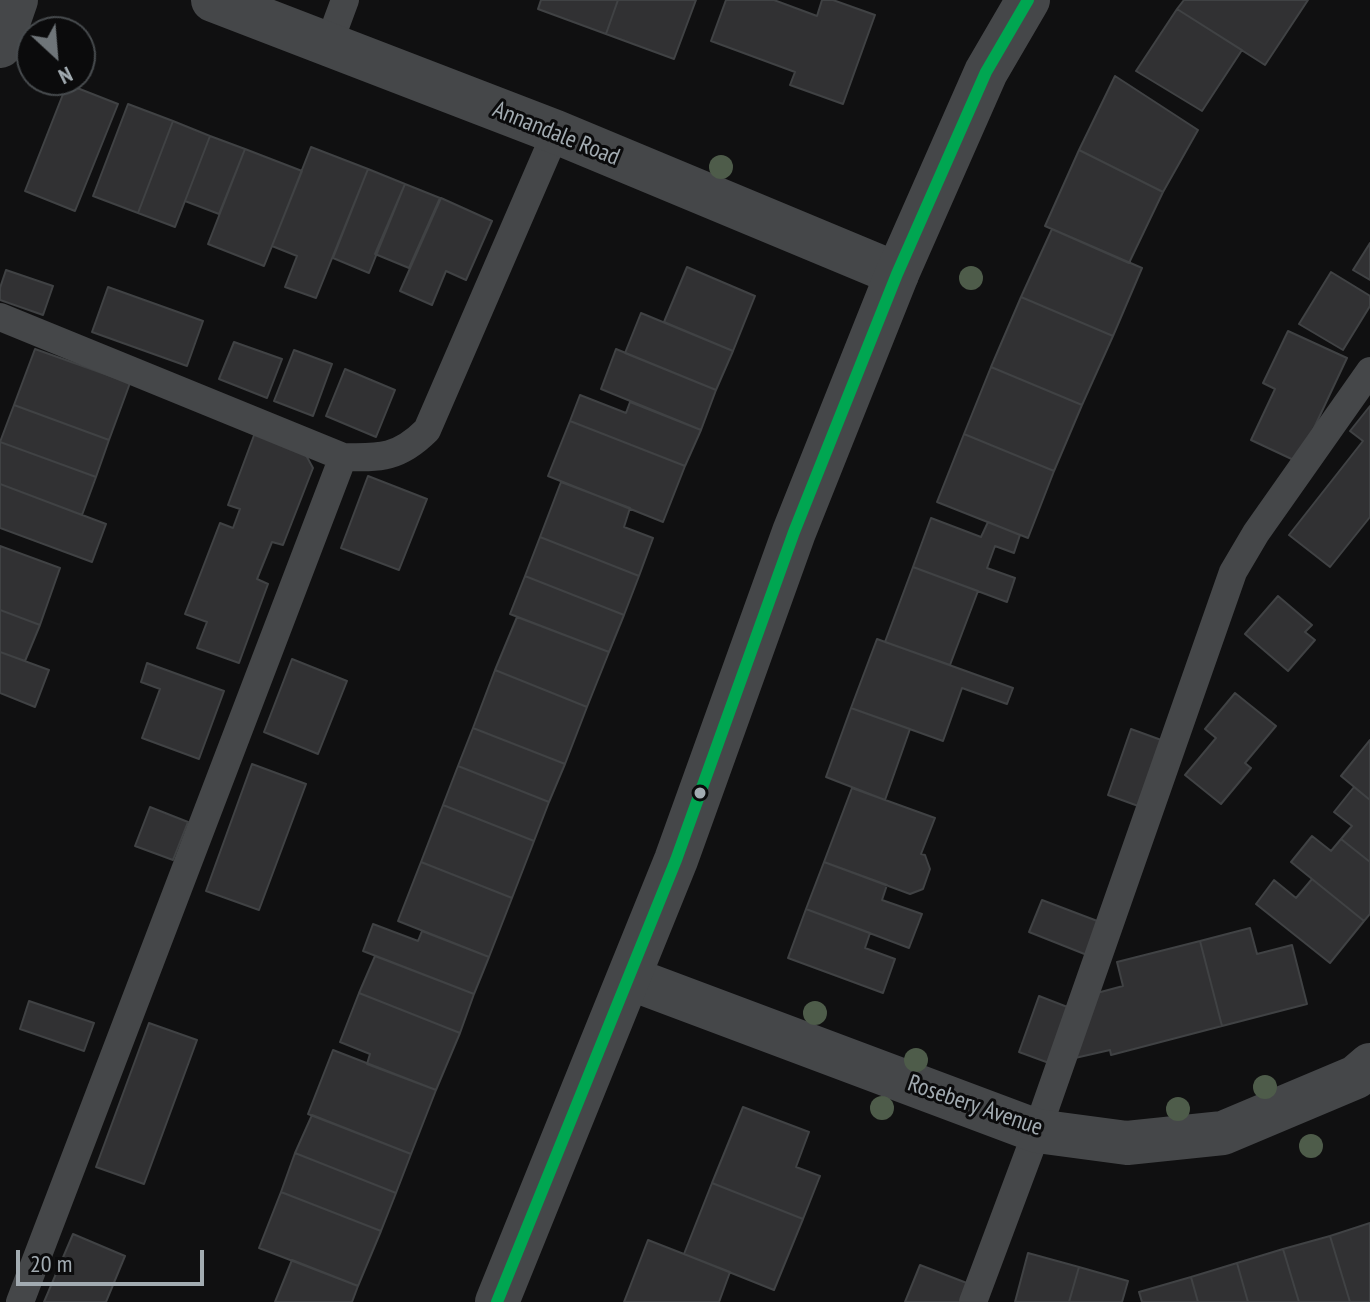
<!DOCTYPE html>
<style>
body{margin:0}
#map{position:relative;width:1370px;height:1302px;overflow:hidden;background:#101011;font-family:"PT Sans Narrow",sans-serif}
canvas{display:block}
.north{position:absolute;left:16px;top:16px;width:80px;height:80px;box-sizing:border-box;background:#0b0b0c;border:2px solid #474b4e;border-radius:50%;rotate:154deg;font-size:22px;font-weight:700;line-height:32px;text-align:center;color:#a2abb1}
.north::after{content:'';display:block;margin:auto;width:28px;height:36px;background:#6f7579;clip-path:polygon(50% 0,100% 100%,50% 72%,0 100%)}
.scale{position:absolute;left:16px;top:1250px;width:188px;height:36px;box-sizing:border-box;border:4px solid #a2abb1;border-top:0;padding-left:10px;font-size:24px;line-height:28px;white-space:nowrap;color:#a2abb1;-webkit-text-stroke:6px #0b0b0c;paint-order:stroke}
</style>
<div id="map">
<canvas width="1370" height="1302"></canvas>
<div class="north">N</div>
<div class="scale">20 m</div>
</div>
<script>
const ctx = document.querySelector('canvas').getContext('2d');
ctx.lineJoin = 'round';
function fillPath(path, color) {
  ctx.fillStyle = color;
  ctx.fill(path, 'evenodd');
}
function trace(path, color, width, dash) {
  ctx.strokeStyle = color;
  ctx.lineWidth = width;
  ctx.lineCap = dash ? 'butt' : 'round';
  ctx.setLineDash(dash || []);
  ctx.stroke(path);
}
function drawText(font, color, halo, rows, align = 'center') {
  ctx.font = font + ' "PT Sans Narrow",sans-serif';
  ctx.lineWidth = 6;
  ctx.setLineDash([]);
  ctx.textBaseline = 'middle';
  ctx.strokeStyle = halo;
  ctx.fillStyle = color;
  for (const [text, x, y, turn = 0] of rows) {
    ctx.save();
    ctx.translate(x, y);
    ctx.rotate((+turn || 0) * Math.PI / 180);
    ctx.textAlign = isNaN(turn) ? turn : align;
    if (halo) ctx.strokeText(text, 0, 0);
    ctx.fillText(text, 0, 0);
    ctx.restore();
  }
}
const building = new Path2D(`
 M541,0h77l-12,34 -68,-25z
 M618,0h78l-22,59 -68,-25z
 M726,0h48l43,16 5,-16h11l42,15 -32,89 -53,-19 5,-13 -84,-31z
 M1184,0h124l-43,65 -88,-56z
 M1177,9l65,41 -40,61 -66,-40z
 M1115,76l83,54 -35,62 -84,-42z
 M67,84l51,20 -43,107 -50,-20z
 M128,104l45,17 -35,92 -45,-17z
 M173,121l37,15 -35,91 -37,-14z
 M210,136l35,13 -26,65 -34,-13z
 M311,147l57,22 -52,129 -31,-11 12,-31 -25,-10z
 M245,149l57,22 -38,95 -56,-22z
 M1079,150l84,42 -34,71 -84,-37z
 M368,169l37,15 -36,89 -36,-15z
 M405,184l35,14 -31,70 -34,-14z
 M441,198l51,23 -26,59 -20,-9 -14,34 -32,-14z
 M1052,229l90,39 -29,68 -92,-39z
 M1370,243v37l-17,-10z
 M687,267l68,29 -22,55 -69,-29z
 M6,270l47,16 -10,29 -43,-15v-12z
 M1331,272l39,24v10l-27,44 -44,-26z
 M108,287l95,34 -16,45 -95,-34z
 M1021,297l92,39 -31,69 -91,-38z
 M641,313l92,38 -17,39 -91,-37z
 M1288,331l59,27 -49,104 -47,-22 24,-51 -12,-6z
 M234,342l48,17 -15,39 -48,-19z
 M35,349l95,34 -21,57 -95,-35z
 M616,349l100,41 -15,40 -100,-41z
 M294,350l38,14 -19,52 -39,-15z
 M991,367l91,38 -28,66 -90,-37z
 M345,369l50,21 -19,47 -50,-21z
 M580,395l46,18 4,-11 71,28 -16,36 -115,-45z
 M14,405l95,35 -13,37 -96,-35z
 M1370,406v111l-40,50 -41,-32 74,-94 -13,-10z
 M570,421l115,45 -22,56 -115,-46z
 M256,430l45,16 12,22 -30,77 -11,-3 -15,37 11,5 -29,79 -42,-15 10,-26 -22,-8 35,-91 13,5 7,-19 -12,-4z
 M964,434l90,37 -26,67 -91,-36z
 M0,442l96,35 -14,38 -82,-31z
 M368,476l59,23 -28,71 -58,-22z
 M561,482l69,26 -6,19 29,11 -14,38 -99,-39z
 M0,484l106,40 -14,38 -92,-34z
 M931,518l50,19 7,-15 32,13 -6,18 -19,-7 -8,22 28,10 -8,24 -94,-35z
 M540,537l99,39 -15,39 -99,-39z
 M0,546l60,22 -20,57 -40,-15z
 M913,567l65,24 -28,74 -65,-23z
 M525,576l99,39 -15,37 -99,-38z
 M1278,596l34,29 -7,7 10,8 -27,31 -43,-37z
 M0,610l40,15 -15,36 -25,-9z
 M517,617l92,35 -22,55 -92,-37z
 M877,639l136,49 -6,16 -45,-16 -19,53 -92,-33z
 M0,652l49,18 -14,37 -35,-14z
 M292,659l55,22 -29,73 -54,-22z
 M147,663l77,28 -25,68 -57,-21 18,-49 -19,-7z
 M495,670l92,37 -22,57 -92,-36z
 M1235,693l41,33 -31,37 6,5 -30,36 -36,-29 31,-37 -11,-9z
 M851,708l59,21 -25,71 -59,-23z
 M473,728l92,36 -16,38 -91,-36z
 M1131,729l33,12 -23,66 -33,-12z
 M1370,740v60l-29,-24z
 M252,764l54,20 -47,126 -53,-19z
 M458,766l91,36 -15,39 -91,-36z
 M1354,787l16,13v62l-29,-23 11,-13 -18,-14z
 M852,788l83,30 -14,36 4,1 5,14 -7,20 -13,5 -86,-32z
 M443,805l91,36 -22,57 -91,-36z
 M150,807l38,15 -15,38 -38,-14z
 M1312,836l19,15 10,-12 29,23v52l-6,7 -73,-59z
 M421,862l91,36 -23,59 -91,-36z
 M824,862l63,23 -5,15 40,14 -13,34 -103,-39z
 M1312,879l52,42 -34,42 -74,-59 18,-24 22,18z
 M1042,900l58,22 -13,33 -58,-23z
 M806,909l64,24 -5,15 30,11 -12,34 -95,-35z
 M373,924l45,17 4,-10 67,26 -15,37 -111,-43z
 M1250,928l7,26 35,-9 15,59 -85,22 -22,-85z
 M1200,941l22,85 -111,29 -1,-5 -35,8 22,-65 26,-7 -6,-24z
 M375,956l99,38 -14,39 -101,-40z
 M359,993l101,40 -24,57 -69,-26 3,-10 -30,-12z
 M1039,996l31,12 -21,55 -30,-11z
 M29,1001l65,22 -10,28 -64,-22z
 M149,1023l48,17 -53,144 -48,-17z
 M333,1050l103,40 -25,64 -103,-40z
 M743,1107l66,25 -13,35 24,9 -17,43 -91,-36z
 M312,1115l99,39 -15,39 -101,-40z
 M295,1153l101,40 -15,38 -100,-39z
 M712,1183l91,36 -29,71 -90,-36z
 M281,1192l100,39 -23,55 -99,-38z
 M1370,1223v79h-20l-20,-66z
 M73,1234l52,22 -19,46h-62z
 M1330,1236l20,66h-51l-16,-53z
 M648,1240l82,32 -11,30h-95z
 M1283,1249l16,53h-51l-11,-39z
 M1028,1253l51,14 -10,35h-54z
 M292,1260l66,26 -6,16h-77z
 M1237,1263l11,39h-50l-7,-25z
 M920,1265l52,20 -7,17h-60z
 M1079,1267l49,14 -6,21h-53z
 M1191,1277l7,25h-56l-3,-10z`);
const service = new Path2D(`
 M328,46l17,-46
 M0,317l343,140c38,1 56,1 84,-27l129,-298
 M20,1302l323,-845
 M973,1302l64,-171 196,-559 23,-39 114,-162`);
const minor = new Path2D(`
 M213,0l343,132 341,142
 M0,46l16,-46
 M629,978l408,153 90,12 96,-10 133,-56 14,-12`);
const tertiary = new Path2D(`
 M497,1302l179,-442 118,-328 103,-258 89,-202 42,-72`);
const bus1 = new Path2D(`
 M497,1302l179,-442 118,-328 103,-258 89,-202 42,-72`);
const trees = [
 [721,167],
 [971,278],
 [815,1013],
 [916,1060],
 [1265,1087],
 [882,1108],
 [1178,1109],
 [1311,1146]
];
const markers = [
 [700,793,7,"#a2abb1"]
];
const streetNames = [
 ["Annandale Road",556,134,22],
 ["Rosebery Avenue",975,1106,19]
];
fillPath(building, '#313133');
trace(building, '#404244', 2);
trace(service, '#454749', 28);
trace(minor, '#454749', 44);
trace(tertiary, '#454749', 44);
trace(bus1, '#00a651', 12);
ctx.fillStyle = '#4e5c4a';
for (const [x, y] of trees) {
  ctx.beginPath();
  ctx.arc(x, y, 12, 0, 2 * Math.PI);
  ctx.fill();
}
for (const [x, y, r, color] of markers) {
  const dot = new Path2D();
  dot.arc(x, y, r, 0, 2 * Math.PI);
  ctx.fillStyle = color;
  ctx.fill(dot);
  trace(dot, '#0b0b0c', 3);
}
drawText('24px', '#a2abb1', '#0b0b0c', streetNames);
</script>
